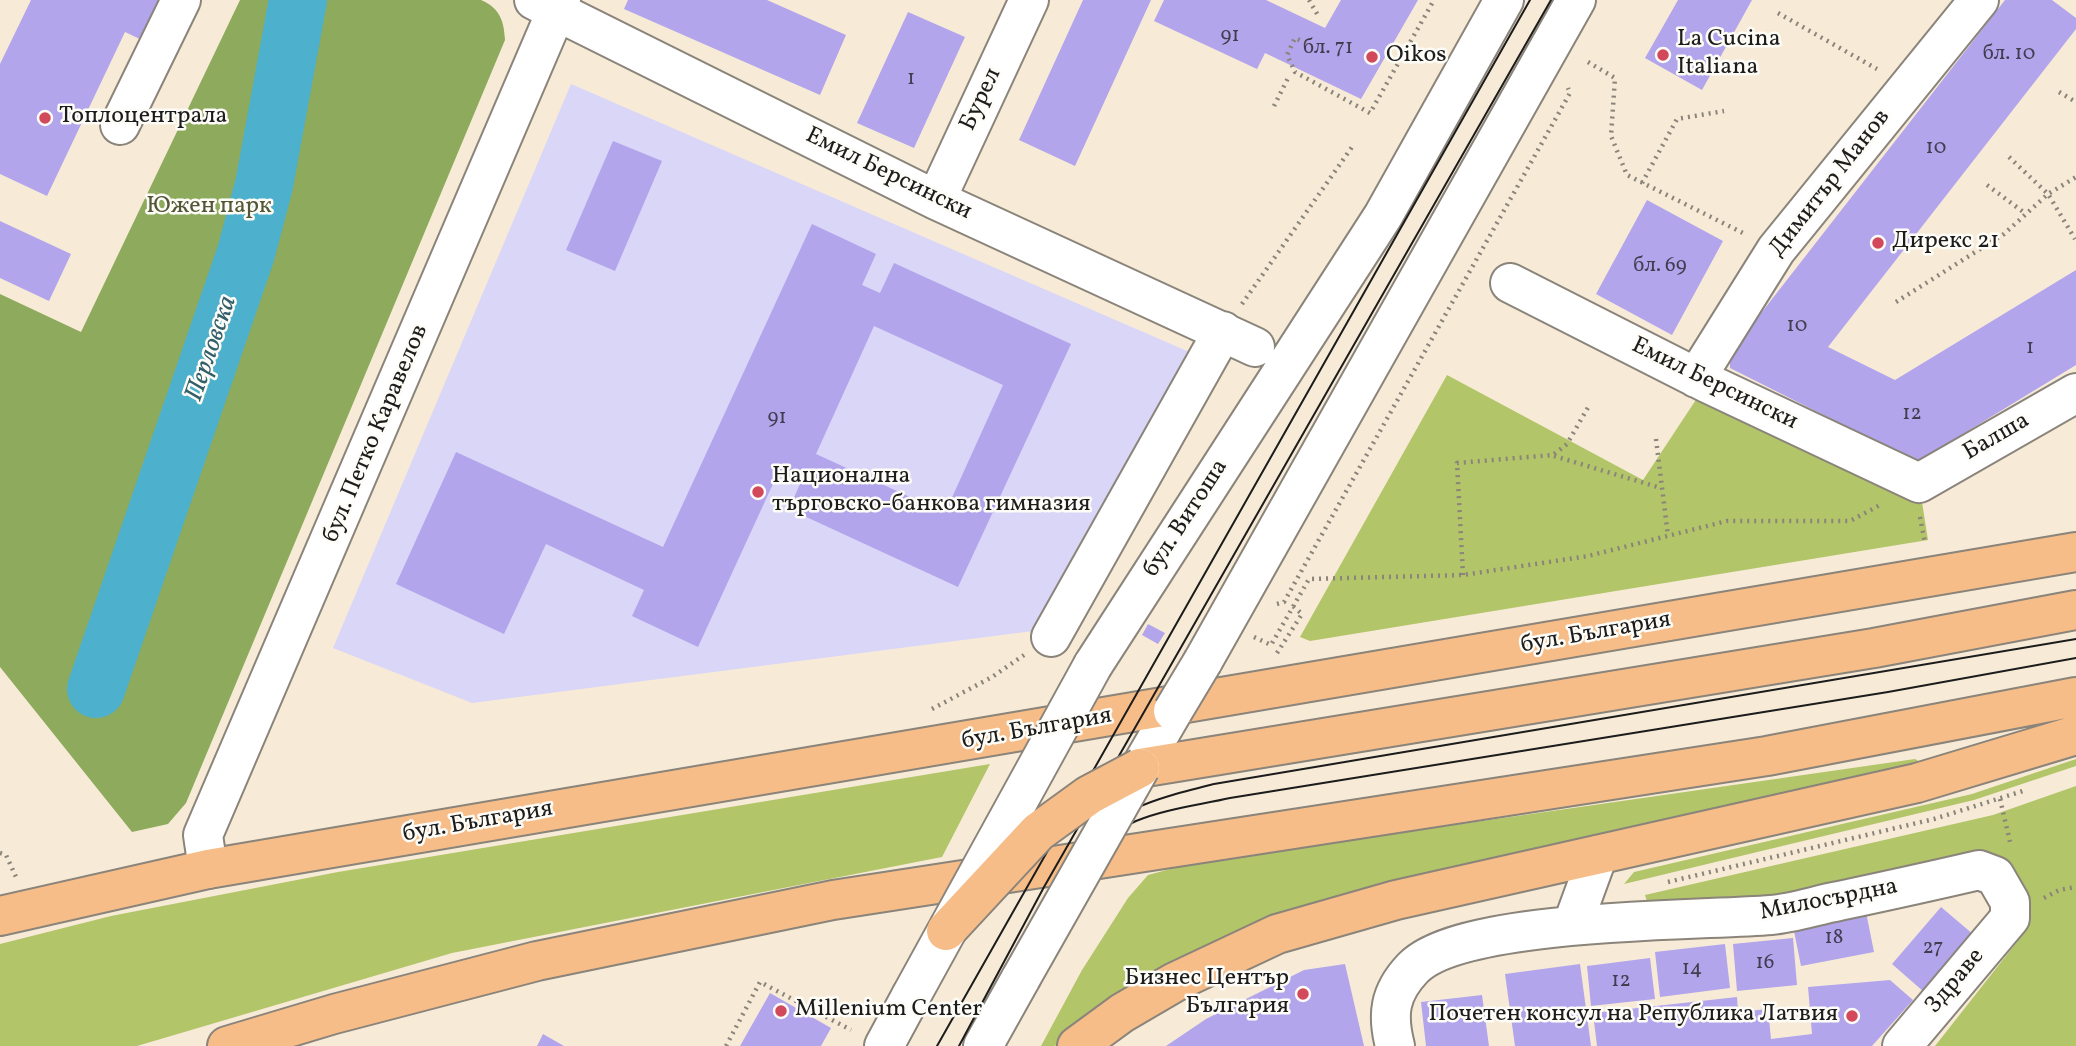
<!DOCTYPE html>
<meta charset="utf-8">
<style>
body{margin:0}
canvas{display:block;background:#f7ebd7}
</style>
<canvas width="2076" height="1046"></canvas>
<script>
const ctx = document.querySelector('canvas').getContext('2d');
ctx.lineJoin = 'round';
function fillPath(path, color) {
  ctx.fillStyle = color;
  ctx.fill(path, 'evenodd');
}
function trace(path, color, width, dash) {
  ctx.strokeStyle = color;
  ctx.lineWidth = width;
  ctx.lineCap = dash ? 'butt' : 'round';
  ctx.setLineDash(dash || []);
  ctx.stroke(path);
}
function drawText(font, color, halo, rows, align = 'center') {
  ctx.font = font + ' Vollkorn,serif';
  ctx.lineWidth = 5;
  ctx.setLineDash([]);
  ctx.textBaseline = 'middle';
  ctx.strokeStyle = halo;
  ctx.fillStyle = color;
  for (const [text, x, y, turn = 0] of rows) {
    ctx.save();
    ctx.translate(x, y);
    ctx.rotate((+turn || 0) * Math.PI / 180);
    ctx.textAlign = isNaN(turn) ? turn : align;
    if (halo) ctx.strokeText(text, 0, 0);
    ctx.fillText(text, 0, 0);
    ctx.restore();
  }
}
const built = new Path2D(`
 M571,84l623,270 -153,276 -569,73 -139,-55z`);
const green = new Path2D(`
 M1447,375l196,105 64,-97 212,100 9,57 -618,101 -10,-4z
 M1915,759l7,4 -426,102 -429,171 -12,10h-14l41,-76 46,-72 20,-23 48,-13z
 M2076,759v7l-102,34 -350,84 10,-12 338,-78z
 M990,764l-48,93 -490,96 -315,93h-137v-102l111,-28 227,-44z
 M2076,786v260h-141l85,-108 2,-56 -33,-25 -167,37 -172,17 -5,-16 348,-80z`);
const forest = new Path2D(`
 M240,0h241c19,8 23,21 24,40l-319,763 -18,21 -36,8 -132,-165v-373l81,38z`);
const river = new Path2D(`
 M96,689l150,-436 18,-68 34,-185`);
const building = new Path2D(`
 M31,0h136l-21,42 -21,-10 -78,164 -47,-22v-110z
 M628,0h139l79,35 -26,60 -196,-86z
 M1083,0h68l-76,166 -56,-26z
 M1164,0h102l59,28 16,-28h77l-57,99 -96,-46 -8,16 -103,-48z
 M1678,0h74l-50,90 -57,-32z
 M2005,0h47l24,18v11l-248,318 67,33 181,-110v95l-159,97 -187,-94v-15z
 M908,12l57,25 -51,111 -57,-25z
 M613,141l49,20 -47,110 -49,-21z
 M1647,200l76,41 -51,94 -76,-41z
 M0,221l71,33 -22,47 -49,-23z
 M812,224l64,30 -14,31 18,8 14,-30 177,81 -113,243 -169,-78 11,-25 -22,-11 -80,174 -66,-31 12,-26 -98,-46 -42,90 -108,-50 60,-132 207,95zM874,326l129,59 -58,128 -129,-59z
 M1148,624l17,9 -7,11 -16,-9z
 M1941,907l33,28 -50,57 -32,-28z
 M1866,912l8,40 -73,14 -8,-40z
 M1793,938l4,47 -60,6 -4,-47z
 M1725,944l5,44 -70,9 -5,-45z
 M1650,958l5,41 -64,7 -4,-40z
 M1345,964l19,82h-198l40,-27 98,-49z
 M1580,964l11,82h-76l-10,-72z
 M1890,980l23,20 -41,46h-275l-4,-33 144,-16 1,15 30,-3 3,30 41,-5 -4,-47z
 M770,993l61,35 -10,18h-81z
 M1482,995l7,51h-63l-5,-44z
 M543,1034l21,12h-27z`);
const path = new Path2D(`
 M1309,0l10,17
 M1778,13l99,56
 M1306,43l-11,-5 -8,17 8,17 75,41 64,-113
 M1588,62l27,16 -4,58 16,39 120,60
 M2059,92l17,10
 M1274,106l14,-28
 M2009,157l39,37 27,45
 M1642,183l35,-64 47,-8
 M1987,185l39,29
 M1896,302l108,-68 44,-40 28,-17
 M1242,304l110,-157
 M1656,439l12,97
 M1554,456l107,32
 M1920,517l5,26
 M1463,575l-6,-112 96,-8 14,-11 23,-40
 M1277,604l7,-2 286,-509 -2,-5
 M1254,637l17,8 38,-66 154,-4 125,-19 139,-35h123l32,-17
 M1277,653l25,-39 -9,-8
 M932,709l60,-32 32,-22
 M2000,799l11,47
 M0,853l6,2 10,22
 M1668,882l266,-63 92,-29
 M2044,898l15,-8 17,-3
 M726,1046l34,-64 91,48`);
const minor = new Path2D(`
 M534,0l402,200 319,147
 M120,125l61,-125
 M936,200l93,-200
 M1510,283l197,100 212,100 157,-90
 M1696,378l80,-128 203,-250
 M1051,637l172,-306
 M1203,661l373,-661
 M1093,665l290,-449 121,-216
 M1140,768l33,-57
 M208,869l-5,-34 358,-835
 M1572,926l26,-71
 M884,1046l27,-50
 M983,1046l38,-68
 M1395,1046c-8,-31 -6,-53 18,-78 48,-50 284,-47 358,-53 23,-2 46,-10 68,-14 47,-10 93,-20 140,-31l16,6 15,26v16l-108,128`);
const major = new Path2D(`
 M1140,768l734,-120 202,-38
 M0,916l208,-47 1868,-317
 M227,1046l107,-32 203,-53 296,-61 934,-144 309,-59
 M1077,1046l45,-33 53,-31 102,-48 119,-34 521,-117 159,-48`);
const tram = new Path2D(`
 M1068,860c45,-51 83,-60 146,-76l862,-145
 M1025,936c27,-32 74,-99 111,-115 29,-12 63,-16 94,-23l658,-106 188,-34
 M937,1046l593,-1046
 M959,1046l85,-159 507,-887`);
const minorBridge = new Path2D(`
 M1173,711l30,-50
 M1021,978l119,-210
 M911,996l182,-331`);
const majorBridge = new Path2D(`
 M946,931l92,-99 51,-37 51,-27`);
const markers = [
 [1663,55,7,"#d1495b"],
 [1372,57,7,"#d1495b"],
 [45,118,7,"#d1495b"],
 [1878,243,7,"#d1495b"],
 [758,492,7,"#d1495b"],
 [1303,994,7,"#d1495b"],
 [781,1011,7,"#d1495b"],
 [1852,1016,7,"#d1495b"]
];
const numberNames = [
 ["91",1230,37],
 ["бл. 71",1328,49],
 ["бл. 10",2009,55],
 ["1",911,80],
 ["10",1936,149],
 ["бл. 69",1660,267],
 ["10",1797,327],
 ["1",2030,349],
 ["12",1912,415],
 ["91",777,419],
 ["18",1834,939],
 ["27",1933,949],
 ["16",1765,964],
 ["14",1692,970],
 ["12",1621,982]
];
const poiNames = [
 ["La Cucina",1677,41],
 ["Italiana",1677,69],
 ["Oikos",1386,57],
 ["Топлоцентрала",59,118],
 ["Дирекс 21",1892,243],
 ["Национална",772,478],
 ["търговско-банкова гимназия",772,506],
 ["Бизнес Център",1289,980,"right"],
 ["България",1289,1008,"right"],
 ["Millenium Center",795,1011],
 ["Почетен консул на Република Латвия",1838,1016,"right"]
];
const streetNames = [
 ["Бурел",982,100,-65],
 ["Емил Берсински",888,175,26],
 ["Димитър Манов",1831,184,-52],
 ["Емил Берсински",1714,385,26],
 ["бул. Петко Каравелов",377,434,-67],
 ["Балша",1997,438,-30],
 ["бул. Витоша",1187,519,-57],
 ["бул. България",1596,634,-10],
 ["бул. България",1037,730,-10],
 ["бул. България",478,823,-10],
 ["Милосърдна",1829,901,-11],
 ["Здраве",1956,982,-50]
];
const parkNames = [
 ["Южен парк",209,208]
];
const waterNames = [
 ["Перловска",213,349,-71]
];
fillPath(built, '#dad6f7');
fillPath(green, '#b3c569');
fillPath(forest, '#8eaa5d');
trace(river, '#4db0cc', 58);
fillPath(building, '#b2a5ec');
trace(minor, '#8a847a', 42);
trace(major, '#8a847a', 42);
trace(path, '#8a847a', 4.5, [2, 5]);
trace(minor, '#fff', 38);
trace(major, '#f7bd88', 38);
trace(tram, '#1c1c1c', 2);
trace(minorBridge, '#8a847a', 42, []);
trace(majorBridge, '#8a847a', 42, []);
trace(minorBridge, '#fff', 38);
trace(majorBridge, '#f7bd88', 38);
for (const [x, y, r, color] of markers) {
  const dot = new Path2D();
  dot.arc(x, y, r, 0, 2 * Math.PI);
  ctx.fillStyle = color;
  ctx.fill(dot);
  trace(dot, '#fdfcf7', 2.5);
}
drawText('21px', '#423e50', null, numberNames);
drawText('24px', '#1c1c1c', '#fdfcf7', poiNames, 'left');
drawText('24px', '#1c1c1c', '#fdfcf7', streetNames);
drawText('24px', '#515737', '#fdfcf7', parkNames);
drawText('italic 26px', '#325f6b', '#fdfcf7', waterNames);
</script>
